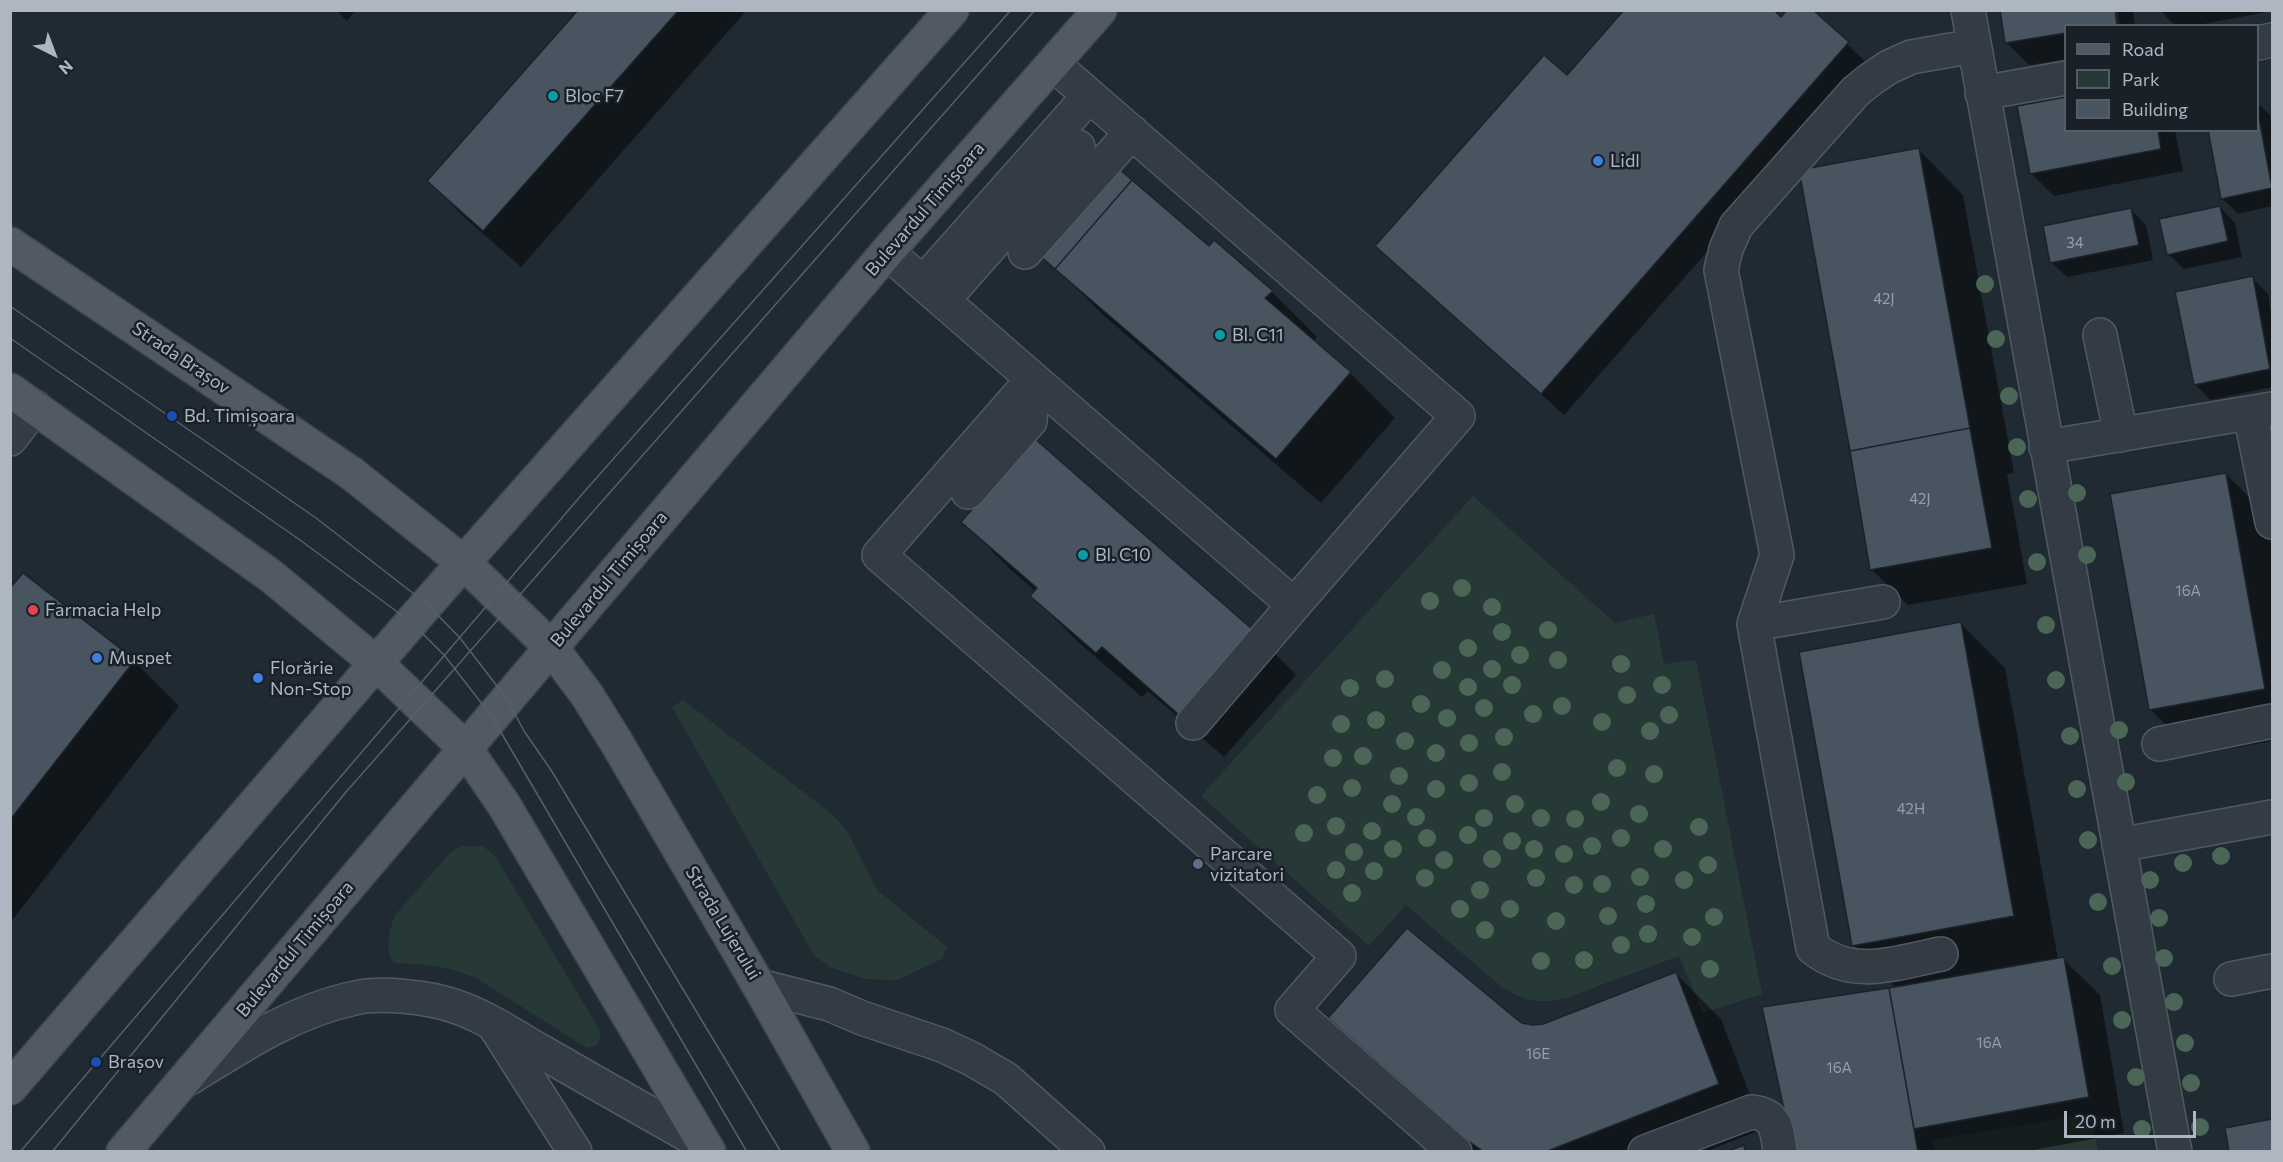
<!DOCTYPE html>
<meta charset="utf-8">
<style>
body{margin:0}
#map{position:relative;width:2283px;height:1162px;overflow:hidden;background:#202a33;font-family:Commissioner,sans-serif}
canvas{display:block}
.frame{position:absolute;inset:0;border:12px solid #adb6c1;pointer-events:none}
.legend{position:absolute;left:2064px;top:24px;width:195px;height:108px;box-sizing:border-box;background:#192028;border:2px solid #545c65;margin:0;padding:8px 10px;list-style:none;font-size:18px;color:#adb6c1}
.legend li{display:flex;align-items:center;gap:12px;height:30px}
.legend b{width:30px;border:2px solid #545c65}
.north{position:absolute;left:24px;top:24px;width:60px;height:60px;-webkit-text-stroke:4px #192028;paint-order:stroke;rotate:138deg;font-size:16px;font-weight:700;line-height:24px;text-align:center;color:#adb6c1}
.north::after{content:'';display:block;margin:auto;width:21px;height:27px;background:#adb6c1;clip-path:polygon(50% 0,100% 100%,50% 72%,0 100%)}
.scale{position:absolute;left:2064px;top:1111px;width:132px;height:27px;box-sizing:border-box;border:3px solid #adb6c1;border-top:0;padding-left:8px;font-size:18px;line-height:21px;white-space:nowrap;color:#adb6c1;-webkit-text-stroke:4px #192028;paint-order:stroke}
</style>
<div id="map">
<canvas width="2283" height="1162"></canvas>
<div class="frame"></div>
<ul class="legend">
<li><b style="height:8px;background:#515a64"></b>Road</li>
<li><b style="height:16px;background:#263937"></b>Park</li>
<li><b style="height:16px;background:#48545f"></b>Building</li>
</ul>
<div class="north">N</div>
<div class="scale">20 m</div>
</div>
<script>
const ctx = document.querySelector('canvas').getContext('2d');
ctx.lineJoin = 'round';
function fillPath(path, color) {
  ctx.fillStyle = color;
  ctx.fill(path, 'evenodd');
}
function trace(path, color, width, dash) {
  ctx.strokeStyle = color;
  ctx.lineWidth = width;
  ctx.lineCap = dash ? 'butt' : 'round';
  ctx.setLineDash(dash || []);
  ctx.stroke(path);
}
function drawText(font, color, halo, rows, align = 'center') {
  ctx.font = font + ' Commissioner,sans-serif';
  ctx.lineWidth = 5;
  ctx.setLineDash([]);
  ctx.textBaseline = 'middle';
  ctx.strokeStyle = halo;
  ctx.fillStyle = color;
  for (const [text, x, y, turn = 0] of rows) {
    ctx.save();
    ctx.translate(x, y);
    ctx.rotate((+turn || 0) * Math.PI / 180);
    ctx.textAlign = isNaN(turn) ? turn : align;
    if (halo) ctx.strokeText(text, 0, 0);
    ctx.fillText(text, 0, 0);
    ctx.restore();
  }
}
const green = new Path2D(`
 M1473,496l142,127 39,-9 10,50 32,-4 66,334 -59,19 -24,-57 -113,42 -17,3h-14l-15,-4 -17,-9 -97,-83 -37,41 -168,-150z
 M683,700l149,114 14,15 31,61 70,57 -5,12 -45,21 -32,-1 -35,-12 -16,-12 -142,-248z
 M462,846h21l12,10 106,176 -3,12 -11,4 -111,-70c-31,-12 -49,-14 -81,-15 -12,-8 -5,-36 0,-48l56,-63z
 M2091,1114l7,37h-164l-2,-11z`);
const shadow = new Path2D(`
 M336,10h20l-9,11z
 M580,10h167l-226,257 -56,-49 -36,-37z
 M1811,10l59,56 -306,349 -187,-169 190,-169z
 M2114,10l2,16h-50v33l-37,6 -22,-22z
 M2117,10h16l2,16h-16z
 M2160,10h112v1l-79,15h-18z
 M2258,103l12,12 2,14v77l-34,8 -16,-16 36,-68z
 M2066,130h109l8,41 -129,25 -23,-23z
 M1918,149l45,46 51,278 -7,1 20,110 -119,21 -37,-36z
 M2220,207l15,16 7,34 -58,12 -16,-15z
 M2131,210l15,15 7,35 -86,17 -16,-15z
 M1209,248l63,44 45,45 -4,4 37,32 45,45 -74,85 -219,-189 -38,-38z
 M2252,278l16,16 4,25v68l-62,13 -15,-16z
 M2226,474l45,45 1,10v212l-76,14 -45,-45 -39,-215z
 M963,522l288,108 45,45 -72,82 -76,-66 -6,6 -65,-56 -45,-45 4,-4 -28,-25z
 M10,591l124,70 45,45 -169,217z
 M1960,623l45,45 53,291h5l37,36 24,138 -101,19h-228l-31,-144 133,-19 -43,-44z
 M1676,974l45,45 42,110 -58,23h-230l-100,-89 -45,-45 191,6 11,2 11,-1z`);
const building = new Path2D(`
 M578,10h101l-196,221 -56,-50z
 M1624,10h150l7,7 6,-7h26l36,32 -308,352 -166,-148 169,-191 23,20z
 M2000,10h115l2,15 -51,1v7l-61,10z
 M2066,97v33h92l3,19 -131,25 -13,-68z
 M2258,112l14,76 -51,11 -13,-69h50z
 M1071,128l61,52 -77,89 -59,-52z
 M1919,148l51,280 -120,23 -51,-281z
 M1132,180l77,66 5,-6 59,51 -8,7 86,74 -75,87 -221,-190z
 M2220,206l8,35 -61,14 -8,-36z
 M2131,208l8,37 -89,18 -7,-37z
 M2253,276l17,93 -76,16 -19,-93z
 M1970,428l22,120 -122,22 -20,-119z
 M1034,438l218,191 -74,85 -76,-67 -6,6 -66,-57 7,-8 -76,-66z
 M2226,473l39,216 -116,21 -39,-216z
 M23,573l112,87 -125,160v-232z
 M1961,622l53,294 -162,30 -53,-294z
 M1407,928l107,89 8,6 11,2 10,-1 133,-52 43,112 -174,68h-61l-17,-12 -139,-122z
 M2064,957l25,140 -175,32 -25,-141z
 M1889,988l29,164h-125l-31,-145z
 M2272,1119v33h-43l-4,-24z
 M1744,1145l1,7h-19z`);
const minor = new Path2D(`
 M1968,10l207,1142
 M2258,43l14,-3
 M1982,93l84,-15
 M887,252l146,127 -154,176 460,401 -47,54 163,142
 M1025,252l107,-120
 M923,283l166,-187
 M943,300l135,-153
 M2100,335l21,100
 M1033,379l261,226 164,-189 -405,-352
 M2250,413l22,109
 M10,439l25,-32
 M2046,447l226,-38
 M968,492l62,-71 3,-42
 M1754,624l129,-22
 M1193,723l101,-118
 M2159,744l113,-23
 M2119,845l153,-28
 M1941,954c-46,9 -88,26 -128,-6l-59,-324 23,-69 -56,-285 5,-21 10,-23 120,-135 15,-12 18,-12 22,-10 63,-11
 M2231,979l41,-8
 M759,986l70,18 33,14 80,27 30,14 34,20 82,73
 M496,1028l79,124
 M188,1079c53,-33 105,-68 167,-81 26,-6 73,-1 99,8 31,10 60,30 88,46 54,31 108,62 162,92v8
 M1645,1152l106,-40c26,2 26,18 29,40`);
const major = new Path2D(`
 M10,244l341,229 113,90 87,84 36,48 31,50 141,241 94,166
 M10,390l261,186 105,87 89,85 39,57 205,347
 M10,1088l417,-484 525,-594
 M123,1152l764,-900 213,-242`);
const tram = new Path2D(`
 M10,306l306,212 111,86 33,34 47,61 17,32 27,39 230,382
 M10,338l290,202 111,82 34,34 47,61 255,435
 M20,1152l564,-660 427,-482
 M52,1152l294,-360 689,-782`);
const trees = [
 [1985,284],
 [1996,339],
 [2009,396],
 [2017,447],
 [2077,493],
 [2028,499],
 [2087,555],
 [2037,562],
 [1462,588],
 [1430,601],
 [1492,607],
 [2046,625],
 [1548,630],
 [1502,632],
 [1468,648],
 [1520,655],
 [1558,660],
 [1621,664],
 [1492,669],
 [1442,670],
 [1385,679],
 [2056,680],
 [1512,685],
 [1662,685],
 [1468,687],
 [1350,688],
 [1627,695],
 [1421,704],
 [1562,706],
 [1484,708],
 [1533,714],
 [1669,715],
 [1447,718],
 [1376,720],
 [1602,722],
 [1341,724],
 [2119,730],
 [1650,731],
 [2070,736],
 [1504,737],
 [1405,741],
 [1469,743],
 [1436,753],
 [1363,756],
 [1333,758],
 [1617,768],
 [1502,772],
 [1654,774],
 [1399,776],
 [2126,782],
 [1469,783],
 [1352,788],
 [1436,789],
 [2077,789],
 [1317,795],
 [1601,802],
 [1392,804],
 [1515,804],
 [1639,814],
 [1416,817],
 [1484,818],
 [1541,818],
 [1575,819],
 [1336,826],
 [1699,827],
 [1372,831],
 [1304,833],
 [1468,835],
 [1427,838],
 [1621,838],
 [2088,840],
 [1512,841],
 [1592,846],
 [1393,849],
 [1534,849],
 [1663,849],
 [1354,852],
 [1564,854],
 [2221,856],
 [1492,859],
 [1444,860],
 [2183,863],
 [1708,865],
 [1336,870],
 [1374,871],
 [1640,877],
 [1425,878],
 [1536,878],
 [1684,880],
 [2150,880],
 [1602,884],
 [1574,885],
 [1480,890],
 [1352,893],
 [2098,902],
 [1646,904],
 [1460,909],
 [1510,909],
 [1608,916],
 [1714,917],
 [2159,918],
 [1556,921],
 [1485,930],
 [1648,934],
 [1692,937],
 [1621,945],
 [2164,958],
 [1584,960],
 [1541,961],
 [2112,966],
 [1710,969],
 [2174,1002],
 [2122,1020],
 [2185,1043],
 [2136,1077],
 [2191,1083],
 [2200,1127],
 [2142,1129]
];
const markers = [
 [553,96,6,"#0f9aa8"],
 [1598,161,6,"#3f7fe0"],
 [1220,335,6,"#0f9aa8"],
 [172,416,6,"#1a4fb4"],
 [1083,555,6,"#0f9aa8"],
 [33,610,6,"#e0444e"],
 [97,658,6,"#3f7fe0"],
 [258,678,6,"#3f7fe0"],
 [1198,864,6,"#5c6f8a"],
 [96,1062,6,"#1a4fb4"]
];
const numberNames = [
 ["34",2075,243],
 ["42J",1884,299],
 ["42J",1920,499],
 ["16A",2188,591],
 ["42H",1911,809],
 ["16A",1989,1043],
 ["16E",1538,1054],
 ["16A",1839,1068]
];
const poiNames = [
 ["Bloc F7",565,96],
 ["Lidl",1610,161],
 ["Bl. C11",1232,335],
 ["Bd. Timișoara",184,416],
 ["Bl. C10",1095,555],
 ["Farmacia Help",45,610],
 ["Muspet",109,658],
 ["Florărie",270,668],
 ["Non-Stop",270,689],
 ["Parcare",1210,854],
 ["vizitatori",1210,875],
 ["Brașov",108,1062]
];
const streetNames = [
 ["Bulevardul Timișoara",925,209,-49],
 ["Strada Brașov",181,358,34],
 ["Bulevardul Timișoara",609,579,-50],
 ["Strada Lujerului",723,923,59],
 ["Bulevardul Timișoara",295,949,-50]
];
fillPath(green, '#263937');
fillPath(shadow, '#0007');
fillPath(building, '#48545f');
trace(building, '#1b222a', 1.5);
trace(minor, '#515962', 36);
trace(major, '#3d444d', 36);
trace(minor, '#333b44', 33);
trace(major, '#515a64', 33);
trace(tram, '#55606b', 1.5);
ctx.fillStyle = '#4b6557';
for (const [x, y] of trees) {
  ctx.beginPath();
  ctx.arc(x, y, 9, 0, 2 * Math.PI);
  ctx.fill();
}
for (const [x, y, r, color] of markers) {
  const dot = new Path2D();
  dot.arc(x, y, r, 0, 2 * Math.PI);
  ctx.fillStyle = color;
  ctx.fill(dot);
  trace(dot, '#192028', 2);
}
drawText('15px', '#949ea8', null, numberNames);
drawText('18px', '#adb6c1', '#192028', poiNames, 'left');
drawText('18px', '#adb6c1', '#192028', streetNames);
</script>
